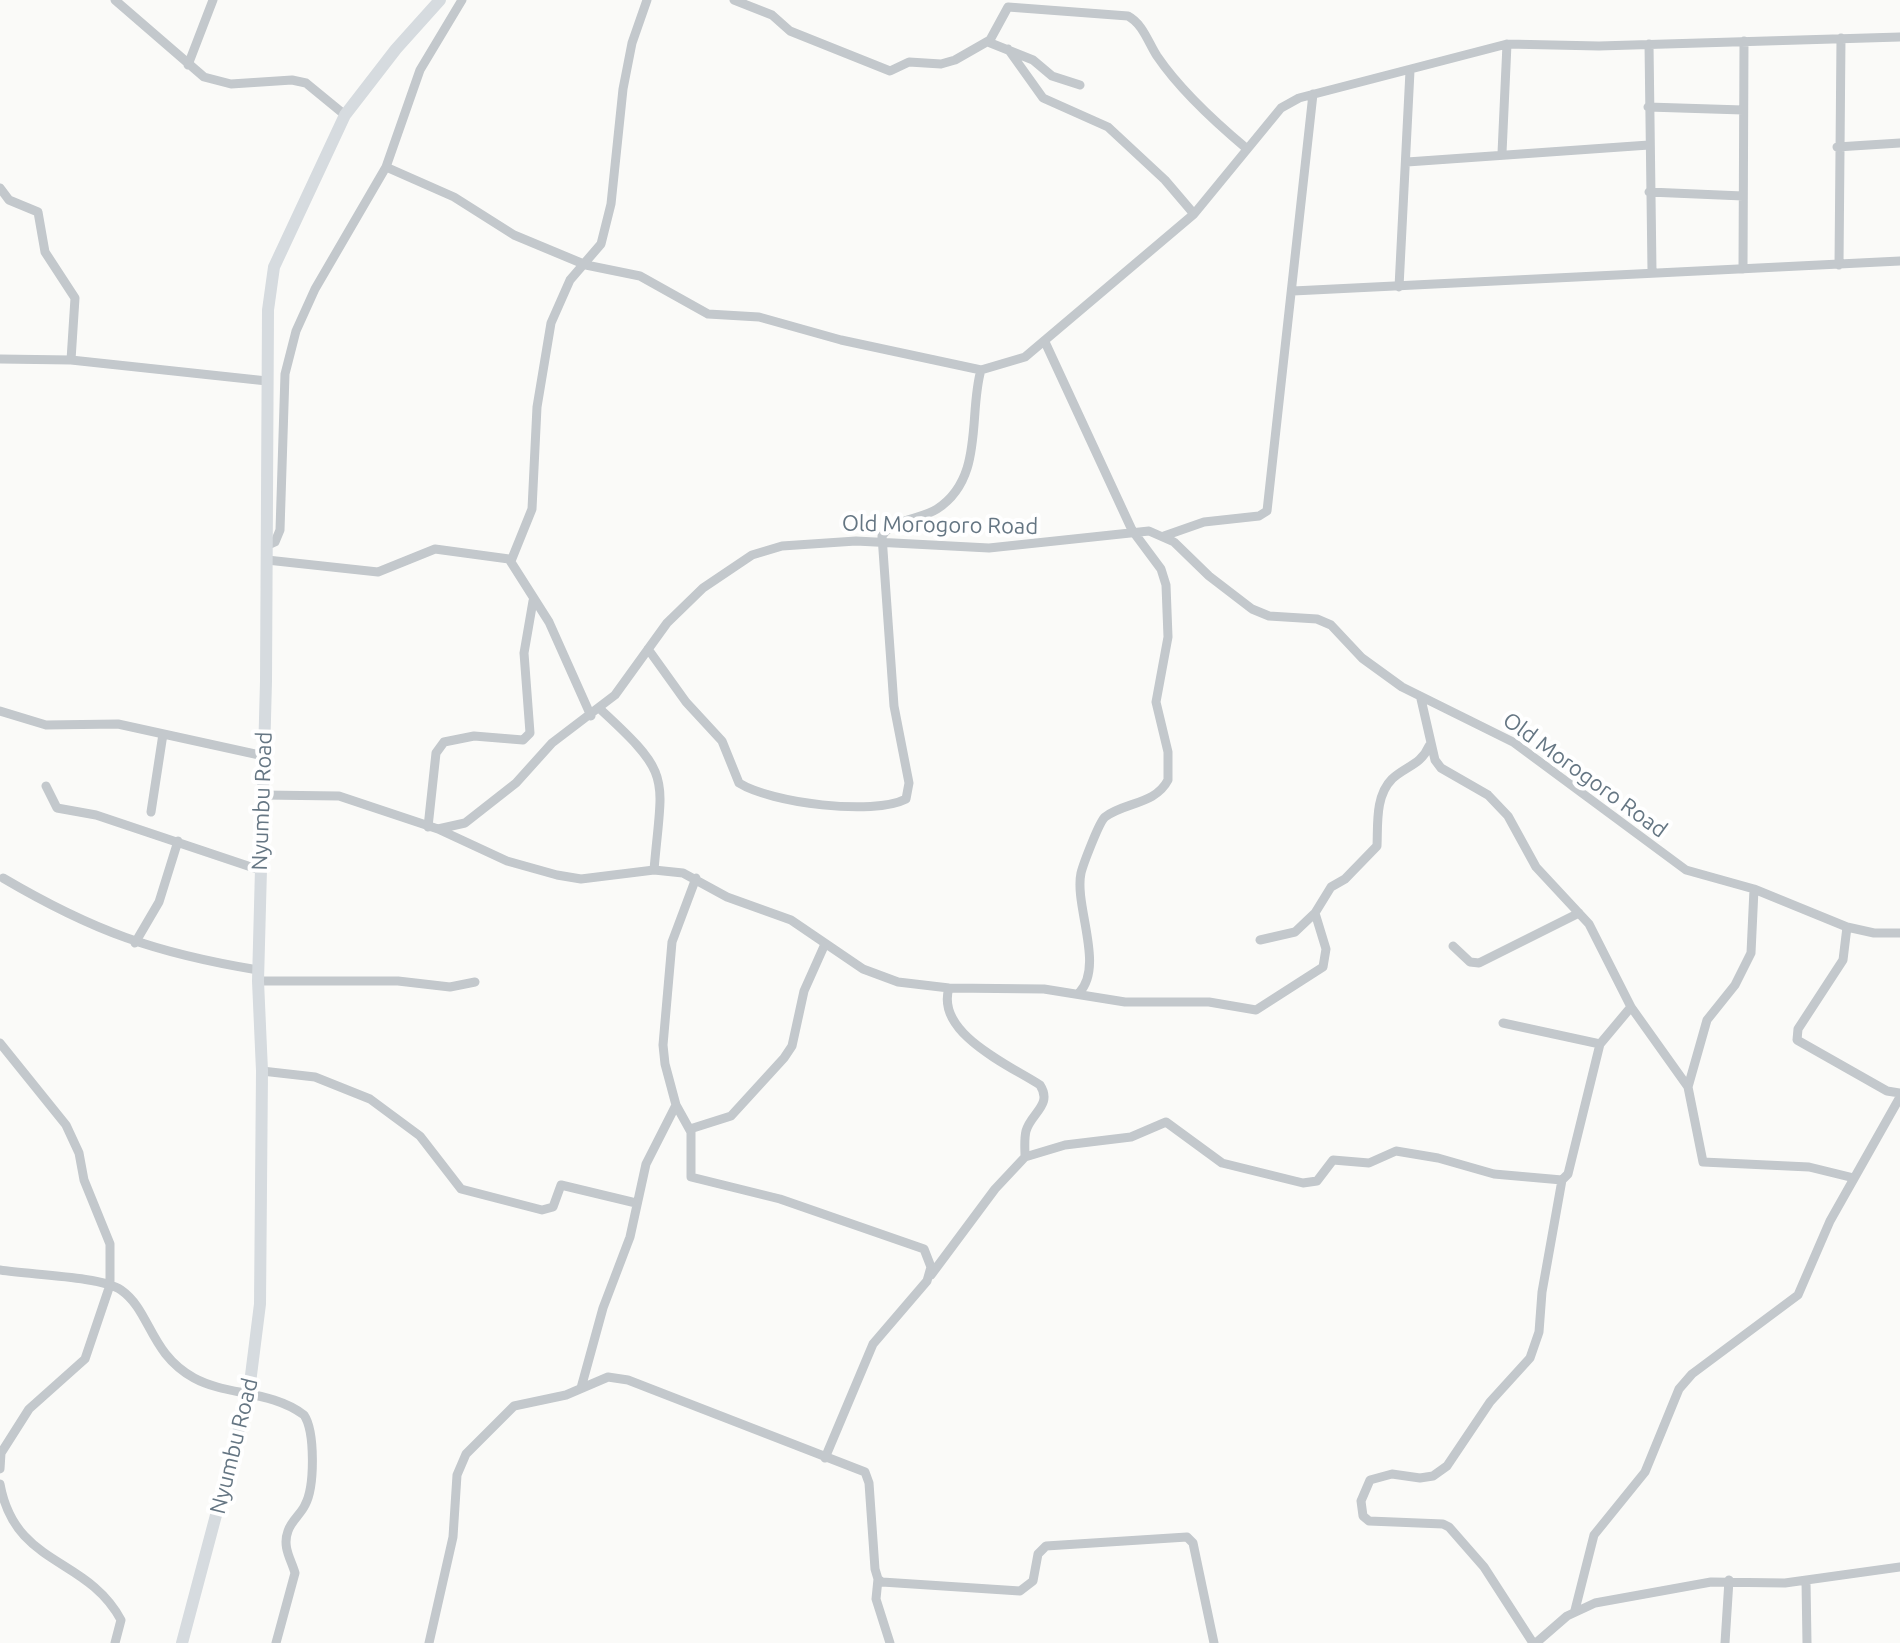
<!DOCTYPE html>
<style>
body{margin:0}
canvas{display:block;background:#fafaf8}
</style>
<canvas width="1900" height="1643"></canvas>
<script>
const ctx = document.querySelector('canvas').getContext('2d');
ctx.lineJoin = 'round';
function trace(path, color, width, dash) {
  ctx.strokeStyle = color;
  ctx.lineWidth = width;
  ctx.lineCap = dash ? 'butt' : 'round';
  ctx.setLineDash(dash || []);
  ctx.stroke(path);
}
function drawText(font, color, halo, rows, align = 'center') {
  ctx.font = font + ' Ubuntu,sans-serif';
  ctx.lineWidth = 8;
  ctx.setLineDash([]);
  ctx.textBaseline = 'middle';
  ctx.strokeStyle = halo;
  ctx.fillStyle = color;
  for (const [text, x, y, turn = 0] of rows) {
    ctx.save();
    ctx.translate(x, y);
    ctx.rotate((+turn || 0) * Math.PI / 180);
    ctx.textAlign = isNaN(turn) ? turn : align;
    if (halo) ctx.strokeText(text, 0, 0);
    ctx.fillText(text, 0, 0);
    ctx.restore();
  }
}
const street = new Path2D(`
 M115,0l89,77 27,7 61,-4 14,3 39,32
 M734,0l38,15 18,16 100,40 19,-9 32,2 14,-4 35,-20 18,-33 120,9c15,8 20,26 29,40 23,34 58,66 89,92
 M988,42l45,18 19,16 28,9
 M1649,44l3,227
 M1008,49l35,49 65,29 57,53 29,34
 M188,65l25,-65
 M1648,107l95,3
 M1837,147l63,-4
 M1502,153l5,-109
 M1407,162l242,-17
 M386,167l68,30 60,38 72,30 54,11 68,38 51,3 82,23 140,30
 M0,188l9,12 29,12 7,40 30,46 -4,62
 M1649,192l94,4
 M1839,265l2,-227
 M1743,269l1,-228
 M1399,287l11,-216
 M1293,291l607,-30
 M1045,342l87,188 29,39 5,16 2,52 -12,65 12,50v28c-13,25 -44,22 -63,37 -6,5 -22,48 -24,56 -7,33 24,93 -2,120
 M0,359l71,1 196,21
 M1164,536l40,-14 55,-6 8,-5 46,-417
 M266,546l9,-4 5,-12 5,-156 11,-43 19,-42 71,-122 34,-97 42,-70
 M267,560l111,12 57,-23 74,10 40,63 42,94
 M511,561l21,-52 5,-102 14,-84 19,-43 31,-36 10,-40 12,-115 9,-46 15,-43
 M648,649l38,53 36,39 17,42c32,20 134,33 167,16l3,-16 -15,-77 -12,-170c12,-18 38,-16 55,-27 48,-31 31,-95 44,-139l44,-13 169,-143 87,-106 18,-10 208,-54 92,2 301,-9
 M1421,699l14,61 6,8 47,27 20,21 28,51 53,57 42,83 57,80 15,75 106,5 45,11
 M600,709c74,68 62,66 54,161
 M0,711l46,14 72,-1 146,32
 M46,786l11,22 39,7 164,55
 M263,795l76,1 99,33 27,-6 51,-40 36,-40 63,-48 52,-72 36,-35 49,-33 30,-9 74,-5 133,7 160,-17 25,11 35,34 43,33 17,7 48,3 14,6 31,33 40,29 111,55 173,128 68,19 93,38 27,6h26
 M151,812l12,-78
 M428,827l8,-74 8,-11 30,-6 49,4 7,-7 -6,-80 9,-52
 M438,829l69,32 50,14 24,4 73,-9 29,3 44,24 64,23 72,49 35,13 51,6 95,1 81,13h84l47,8 67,-43 3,-18 -11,-36
 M3,878c90,53 152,75 255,92
 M696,878l-24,64 -9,103 2,19 11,41 15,27v45l89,22 144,50 7,18 -4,14 -54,63 -48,114
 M1847,927l-4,33 -45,69 -1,11 90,51 13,2
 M1260,940l35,-8 20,-19 16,-26 14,-8 32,-33c1,-21 -2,-50 15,-67 14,-13 29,-14 37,-33
 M135,943l24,-41 19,-61
 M1453,946l17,16 9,1 100,-50
 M258,981h140l52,6 25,-5
 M1503,1023l97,21
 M0,1043l66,82 13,28 5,27 26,64v41l-25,74 -56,50 -28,44 -1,16
 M262,1071l53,6 55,22 50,37 41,53 81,21 11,-3 8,-22 75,18
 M1688,1087l19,-67 28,-35 16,-32 3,-64
 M690,1129l41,-13 53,-58 8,-12 12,-55 21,-47
 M1025,1157l40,-12 66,-8 35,-15 56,41 81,20 14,-2 16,-21 36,3 27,-12 42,7 56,16 68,6 6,-6 32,-130 31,-37
 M0,1270c28,5 101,6 121,20 30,21 28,63 73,88 33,18 77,12 110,37 11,16 11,72 1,90 -4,9 -14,16 -17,26 -6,16 3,28 7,42l-19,70
 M931,1275l64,-86 30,-32c0,-9 -1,-18 1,-26 5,-18 27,-26 14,-46 -31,-20 -105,-52 -91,-97
 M581,1388l22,-80 27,-71 16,-73 30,-59
 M0,1484c15,83 87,72 121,136l-6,23
 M878,1579l-2,20 14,44
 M1806,1581l1,62
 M1575,1610l19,-75 51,-63 34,-83 13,-15 106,-79 32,-74 70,-124
 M429,1643l24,-106 4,-62 9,-21 48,-48 52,-11 42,-18 20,3 237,92 4,11 6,86 3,10 4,3 138,9 13,-10 5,-27 8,-8 141,-9 6,6 21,100
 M1533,1643l-49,-76 -35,-40 -6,-3 -74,-3 -6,-5 -2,-15 9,-21 22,-6 28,4 13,-2 14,-10 43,-64 40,-44 9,-26 3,-40 20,-112
 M1536,1643l31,-27 28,-13 116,-21 74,1 115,-16
 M1725,1643l4,-63`);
const secondary = new Path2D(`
 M182,1643l67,-252 11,-87 2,-233 -4,-90 8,-300 2,-371 6,-43 71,-152 51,-66 44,-49`);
const streetNames = [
 ["Old Morogoro Road",940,525,1],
 ["Old Morogoro Road",1585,775,36],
 ["Nyumbu Road",262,801,-88],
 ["Nyumbu Road",234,1446,-76]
];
trace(street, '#c3c8cc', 9);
trace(secondary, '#d6dbdf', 12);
drawText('22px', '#657683', '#fff', streetNames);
</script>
